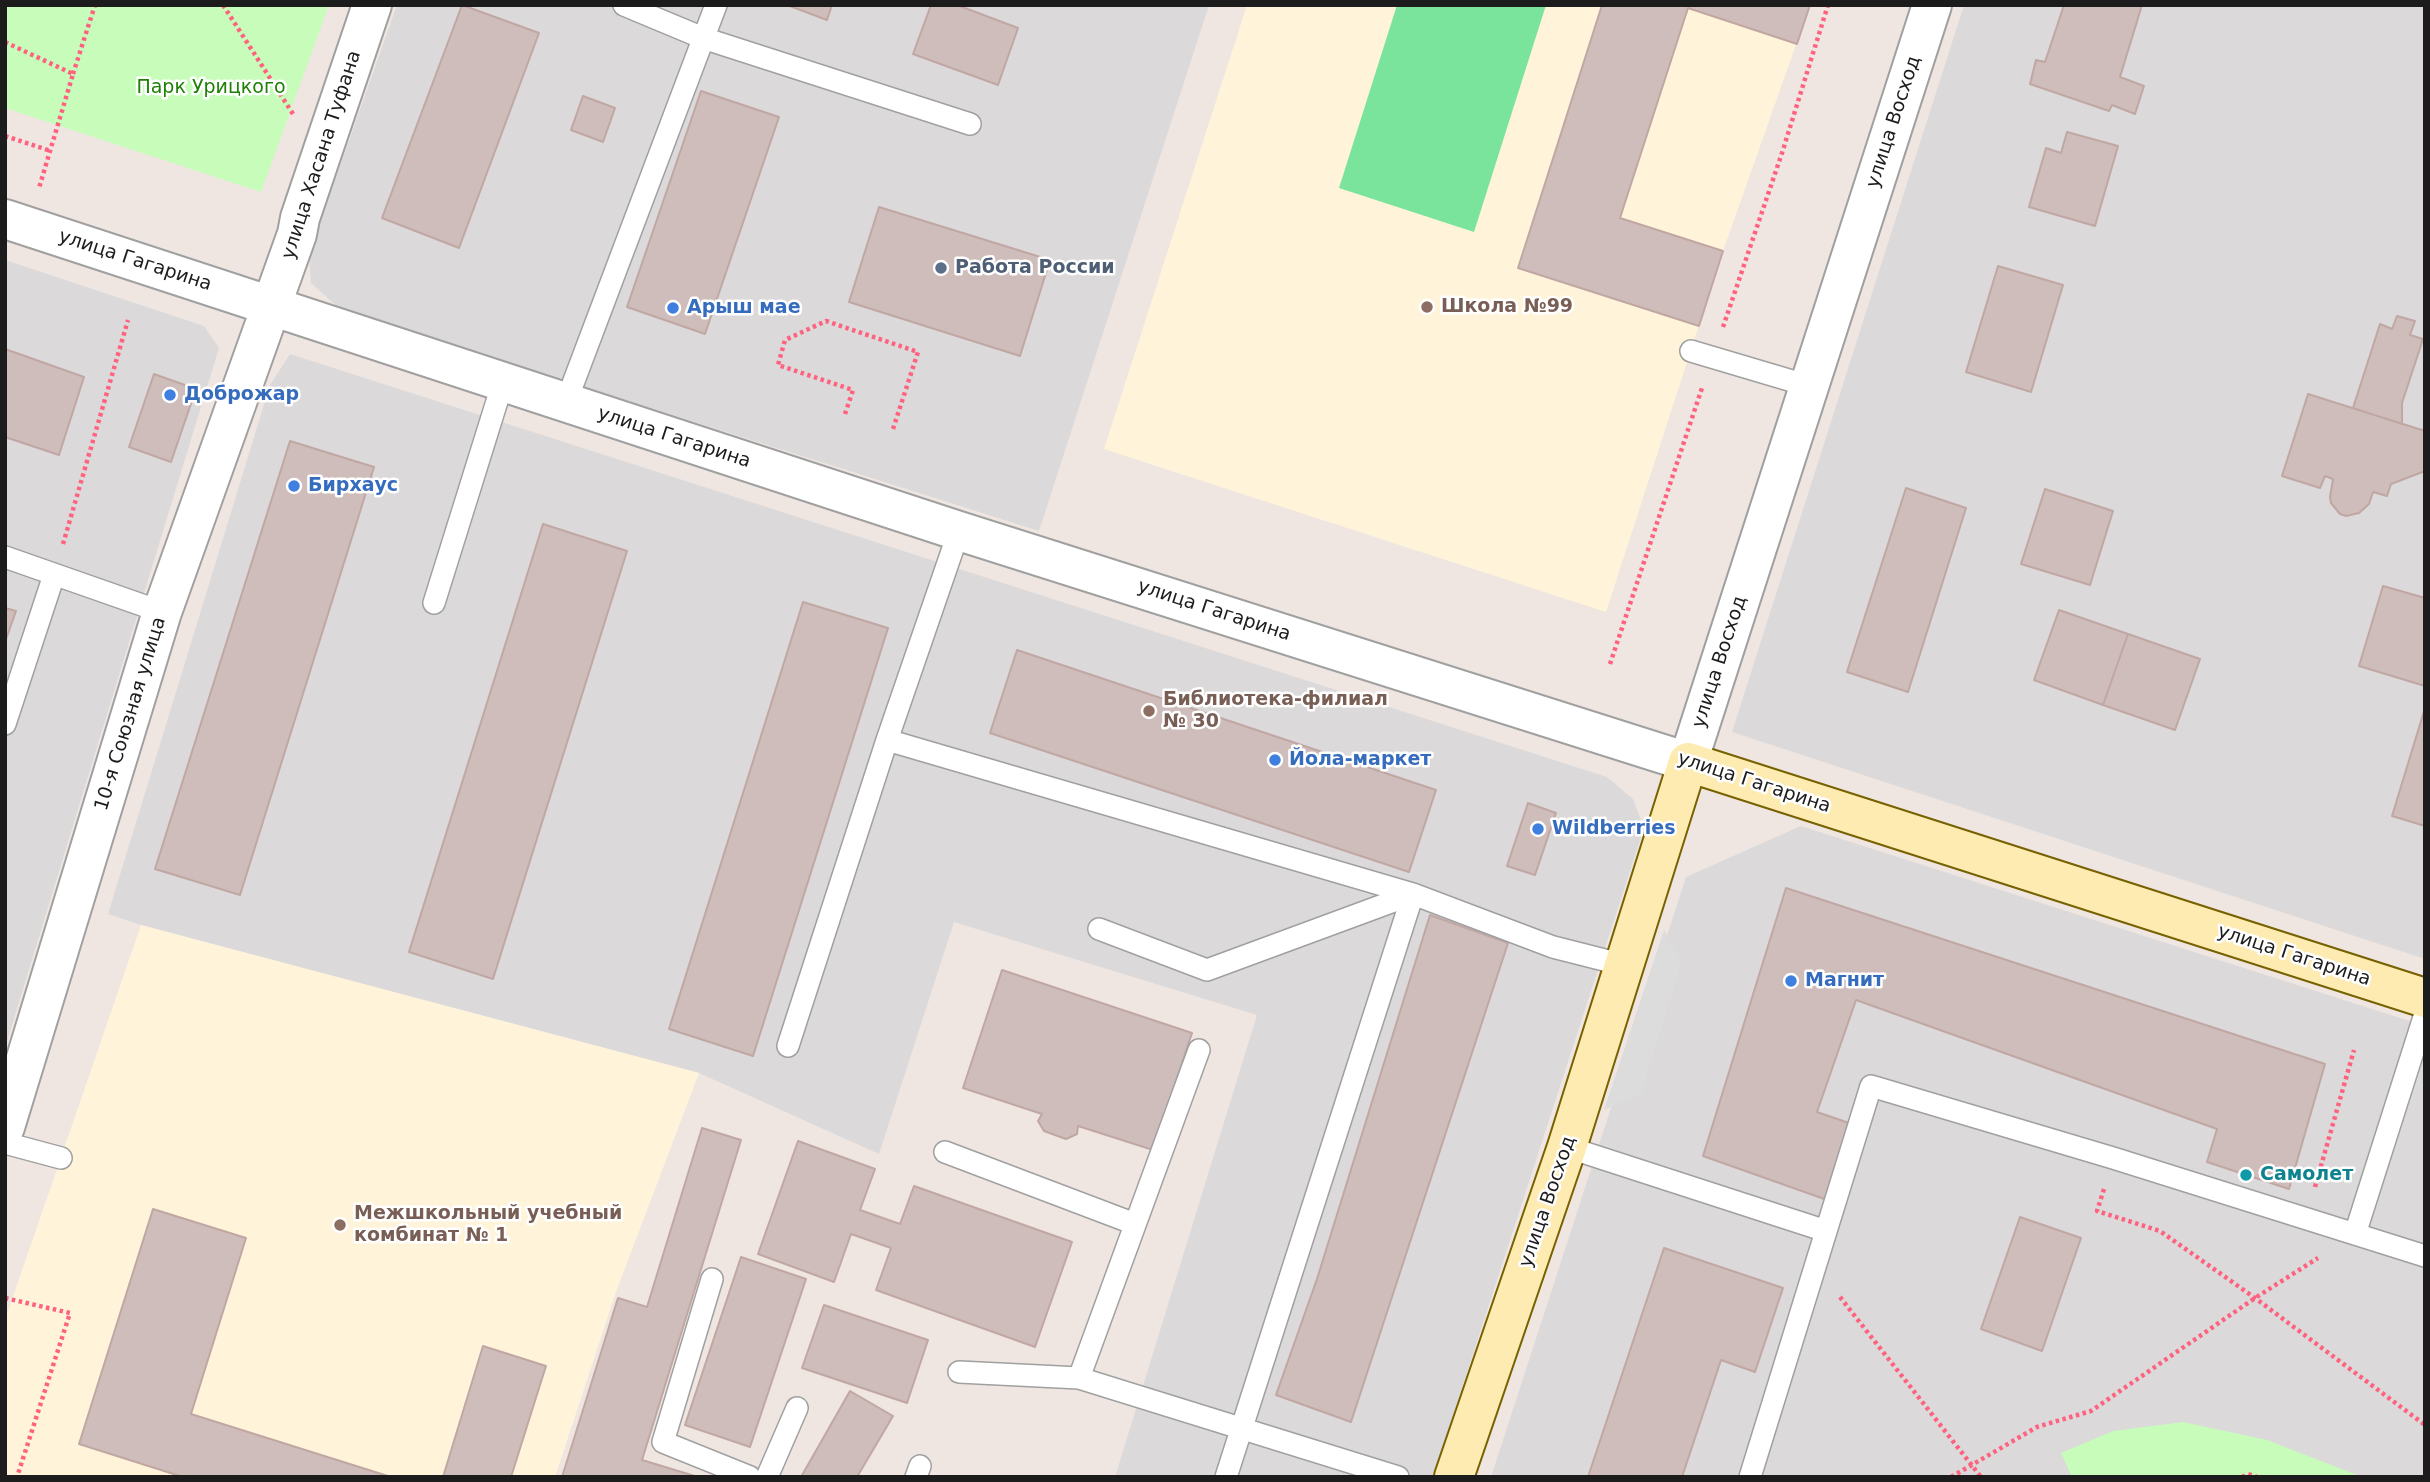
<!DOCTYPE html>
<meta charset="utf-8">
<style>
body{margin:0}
#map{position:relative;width:2430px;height:1482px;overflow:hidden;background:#efe6e1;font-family:"DejaVu Sans",sans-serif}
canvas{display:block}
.frame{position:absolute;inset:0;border:7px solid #1c1c1c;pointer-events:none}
</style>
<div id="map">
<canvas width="2430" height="1482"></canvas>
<div class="frame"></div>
</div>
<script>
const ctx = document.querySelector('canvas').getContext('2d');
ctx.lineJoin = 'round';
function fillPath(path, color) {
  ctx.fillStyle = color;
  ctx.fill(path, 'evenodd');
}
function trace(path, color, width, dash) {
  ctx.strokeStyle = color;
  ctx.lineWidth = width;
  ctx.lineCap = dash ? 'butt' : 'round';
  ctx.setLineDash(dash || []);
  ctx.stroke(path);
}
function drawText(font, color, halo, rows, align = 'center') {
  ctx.font = font + ' "DejaVu Sans",sans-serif';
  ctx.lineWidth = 5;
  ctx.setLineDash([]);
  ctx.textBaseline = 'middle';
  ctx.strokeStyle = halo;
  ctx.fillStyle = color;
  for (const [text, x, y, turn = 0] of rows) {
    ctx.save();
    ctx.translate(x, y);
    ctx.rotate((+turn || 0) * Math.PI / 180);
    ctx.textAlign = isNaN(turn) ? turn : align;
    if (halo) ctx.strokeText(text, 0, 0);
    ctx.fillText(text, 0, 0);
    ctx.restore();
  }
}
const residential = new Path2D(`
 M397,5h812l-170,526 -698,-221 -30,-27 -2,-29z
 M1964,5h461v954l-693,-227z
 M5,260l199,66 15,22 -214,700z
 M290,354l1317,423 26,22 11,29 -211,649h-318l142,-462 -303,-93 -75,232 -180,-81 -558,-148 -33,-11 162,-529z
 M1801,826l624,200v451h-934l195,-600z`);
const education = new Path2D(`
 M1247,5h563l-87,246 -117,361 -502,-163z
 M141,925l558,148 -83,219 -61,185h-550v-157z`);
const park = new Path2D(`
 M5,5h324l-68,187 -256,-84z
 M2183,1422l84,18 95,37h-105l-9,-3 -6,3h-170l-11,-24 52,-22z`);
const pitch = new Path2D(`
 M1397,5h149l-72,227 -135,-44z`);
const parking = new Path2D(`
 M1664,930l18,32 -41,132 -37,16z`);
const building = new Path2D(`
 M462,5l77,28 -80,215 -77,-30z
 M787,5h45l-5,15z
 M931,5h26l61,23 -20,57 -85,-31z
 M1602,5h208l-13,39 -109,-36 -68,210 103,33 -24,75 -181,-58z
 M2064,5h78l-22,72 24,9 -9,28 -23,-9 -3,6 -79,-27 6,-24 9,2z
 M701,91l78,26 -74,217 -78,-27z
 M583,96l32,12 -12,34 -32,-12z
 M2067,132l51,14 -23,80 -66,-19 17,-59 15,5z
 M879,207l171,53 -30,96 -171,-54z
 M1998,266l65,19 -32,107 -65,-20z
 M2397,316l18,5 -5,14 13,4 -21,64v21l-49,-16 27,-84 12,5z
 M5,349l79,28 -25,78 -54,-18z
 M154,374l42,15 -25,73 -42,-15z
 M2308,394l117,37v40l-34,13 -4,12 -14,-4 -4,12 -10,9 -13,3 -6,-2 -9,-11 -1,-6 3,-18 -8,-3 -5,12 -38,-12z
 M290,441l84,26 -134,428 -85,-26z
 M1906,488l60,20 -58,184 -61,-20z
 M2045,489l68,22 -23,74 -69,-21z
 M543,524l84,27 -134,428 -84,-27z
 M2383,586l42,12v88l-66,-20z
 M803,602l85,26 -135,428 -84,-27z
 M5,608l11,3 -11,31z
 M2059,610l69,24 -25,71 -69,-25z
 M2128,634l72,25 -25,71 -72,-25z
 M1017,650l419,140 -27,82 -419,-139z
 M2425,708v118l-33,-10z
 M1528,803l28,10 -21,62 -28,-9z
 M1786,888l539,176 -36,125 -82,-27 10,-33 -361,-129 -39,112 35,12 -22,77 -127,-45z
 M1430,915l78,28 -157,479 -75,-27 41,-116z
 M1002,970l190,63 -39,117 -75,-24 -1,8 -11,5 -22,-8 -6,-10 4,-7 -79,-26z
 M702,1128l39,12 -99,320 56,17h-136l56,-179 29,9z
 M798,1141l77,28 -15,41 40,14 14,-38 158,56 -37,105 -159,-57 15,-42 -40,-14 -17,48 -76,-28z
 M153,1209l93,29 -55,176 200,63h-208l-104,-33z
 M2020,1217l61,21 -39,113 -61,-22z
 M1664,1248l119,40 -28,84 -34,-12 -39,117h-94z
 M741,1257l65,22 -56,168 -65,-22z
 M824,1305l104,35 -21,63 -105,-35z
 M483,1346l63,20 -35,111h-68z
 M850,1391l43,25 -36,61h-56z`);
const path = new Path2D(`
 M223,5l70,109
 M5,42l68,32 -34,114
 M73,74l22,-69
 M5,136l46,15
 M1723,327l59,-174 46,-148
 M845,414l8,-24 -75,-25 7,-25 41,-19 92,31 -25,77
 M63,544l65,-224
 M1610,664l92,-276
 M2315,1187l39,-137
 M2104,1189l-7,22 63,20 95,67 170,127
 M1840,1297l141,180
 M5,1298l65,15 -53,164
 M1951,1477l86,-50 54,-16 164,-113 63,-40
 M2242,1477l6,-3 9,3`);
const lane = new Path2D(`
 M624,5l79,33 267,86
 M1691,351l118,35
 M566,402l150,-397
 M5,557l157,55
 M434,603l69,-221
 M5,724l49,-149
 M887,740l72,-209
 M1099,929l108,41 206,-76
 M788,1046l99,-306 526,154 140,53 71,18
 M5,1143l56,15
 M1567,1147l259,84
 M945,1152l190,72
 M2355,1234l70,-220
 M712,1279l-49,163 87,35
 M959,1372l120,6 319,99
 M1079,1378l120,-328
 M767,1477l30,-69
 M916,1477l4,-11
 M1226,1477l187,-583
 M1750,1477l121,-391 242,72 312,98`);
const street = new Path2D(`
 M5,219l954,312 729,231 244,-757
 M5,1127l157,-515 135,-378 3,-16 72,-213`);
const secondary = new Path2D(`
 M1454,1477l113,-330 121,-385 737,236`);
const markers = [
 [941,268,7,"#5c6f8a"],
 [1427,307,7,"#8d6e63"],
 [673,308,7,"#3f7fe0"],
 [170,395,7,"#3f7fe0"],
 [294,486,7,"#3f7fe0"],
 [1149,711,7,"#8d6e63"],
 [1275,760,7,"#3f7fe0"],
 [1538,829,7,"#3f7fe0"],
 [1791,981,7,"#3f7fe0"],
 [2246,1175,7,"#0f9aa8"],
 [340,1225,7,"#8d6e63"]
];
const parkNames = [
 ["Парк Урицкого",211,88]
];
const streetNames = [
 ["улица Восход",1894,122,-72],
 ["улица Хасана Туфана",322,155,-72],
 ["улица Гагарина",135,261,18],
 ["улица Гагарина",674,438,18],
 ["улица Гагарина",1214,611,18],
 ["улица Восход",1720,662,-72],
 ["10-я Союзная улица",131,714,-73],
 ["улица Гагарина",1754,783,18],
 ["улица Гагарина",2294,956,18],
 ["улица Восход",1548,1202,-71]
];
const serviceNames = [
 ["Работа России",955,268]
];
const educationNames = [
 ["Школа №99",1441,307],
 ["Библиотека-филиал",1163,700],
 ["№ 30",1163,722],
 ["Межшкольный учебный",354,1214],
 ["комбинат № 1",354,1236]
];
const shopNames = [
 ["Арыш мае",687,308],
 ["Доброжар",184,395],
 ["Бирхаус",308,486],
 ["Йола-маркет",1289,760],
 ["Wildberries",1552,829],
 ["Магнит",1805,981]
];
const cultureNames = [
 ["Самолет",2260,1175]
];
fillPath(residential, '#dbd9da');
fillPath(education, '#fff4da');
fillPath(park, '#c8fcbb');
fillPath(pitch, '#7ae39c');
fillPath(parking, '#dcdcdc');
fillPath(building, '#cebdba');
trace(building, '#c1a7a3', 2);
trace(lane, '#a0a0a0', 24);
trace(street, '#a0a0a0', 42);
trace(secondary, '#776100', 42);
trace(path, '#ff627f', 4.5, [3.5, 3.5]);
trace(lane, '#fff', 21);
trace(street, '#fff', 38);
trace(secondary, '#fdebb1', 38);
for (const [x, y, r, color] of markers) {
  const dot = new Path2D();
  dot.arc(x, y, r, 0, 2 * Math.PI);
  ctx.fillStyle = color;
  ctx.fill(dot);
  trace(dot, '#fff', 2.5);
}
drawText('19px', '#1e8005', '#fff', parkNames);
drawText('19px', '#1c1c1c', '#fff', streetNames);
drawText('bold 19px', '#4e5e75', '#fff', serviceNames, 'left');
drawText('bold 19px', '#785e54', '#fff', educationNames, 'left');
drawText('bold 19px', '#366cbe', '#fff', shopNames, 'left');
drawText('bold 19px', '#0d838f', '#fff', cultureNames, 'left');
</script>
